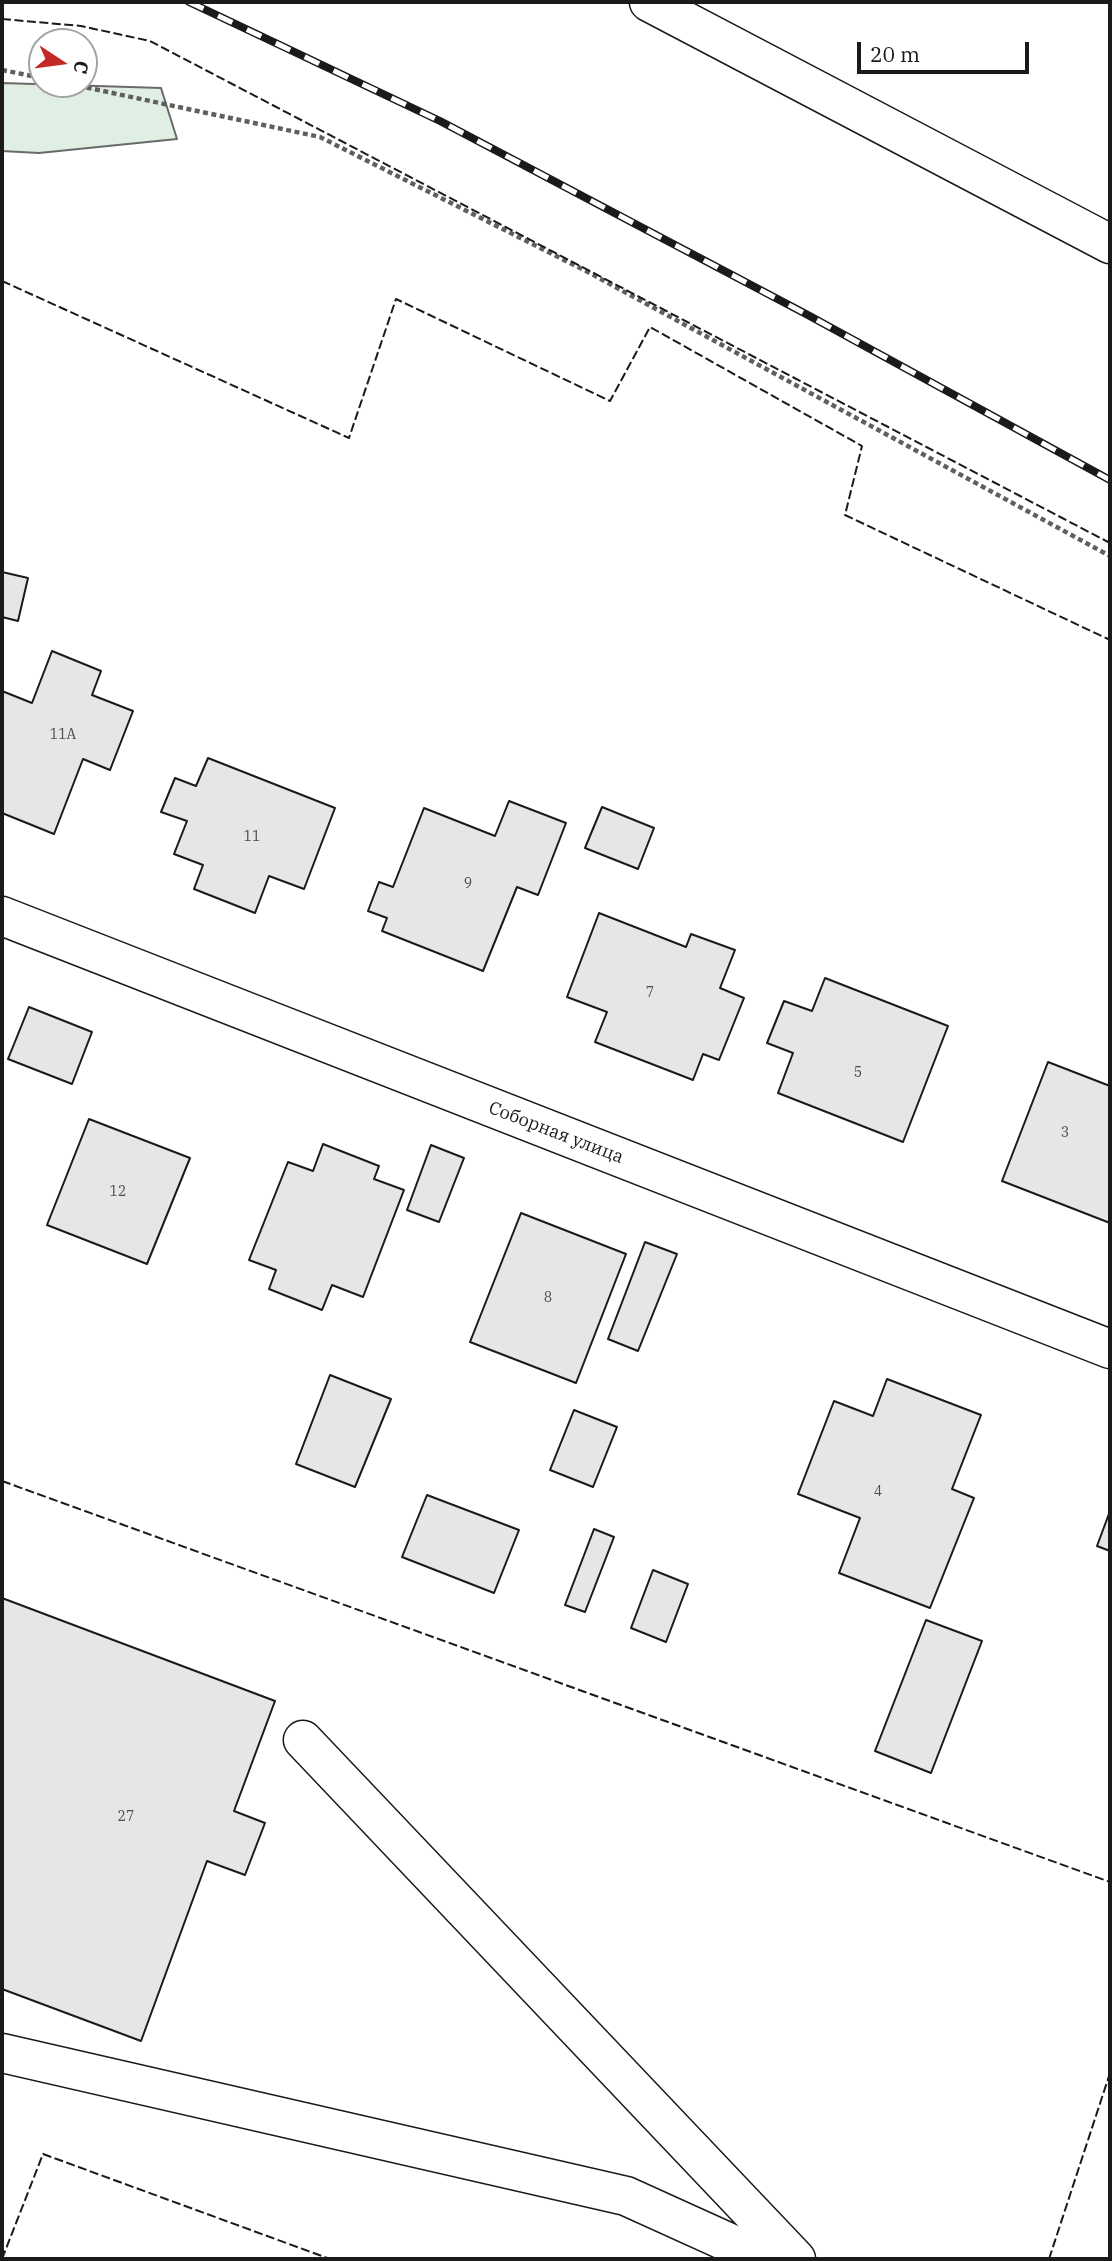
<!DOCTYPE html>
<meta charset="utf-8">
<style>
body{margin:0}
#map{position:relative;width:1112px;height:2261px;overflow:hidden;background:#fff;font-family:"IBM Plex Serif",serif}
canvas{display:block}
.frame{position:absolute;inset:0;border:4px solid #1a1a1a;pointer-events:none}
.north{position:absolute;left:28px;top:28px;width:70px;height:70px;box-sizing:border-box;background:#fff;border:2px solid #a3a3a3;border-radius:50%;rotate:103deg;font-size:19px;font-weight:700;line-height:28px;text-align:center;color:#1a1a1a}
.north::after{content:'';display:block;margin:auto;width:24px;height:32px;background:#c62828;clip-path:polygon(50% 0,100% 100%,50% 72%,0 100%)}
.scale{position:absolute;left:857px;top:42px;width:172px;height:32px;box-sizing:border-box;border:4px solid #1a1a1a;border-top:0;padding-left:9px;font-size:21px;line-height:24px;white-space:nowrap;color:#1a1a1a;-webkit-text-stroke:5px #fff;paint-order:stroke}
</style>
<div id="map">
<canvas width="1112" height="2261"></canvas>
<div class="frame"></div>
<div class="north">С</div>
<div class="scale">20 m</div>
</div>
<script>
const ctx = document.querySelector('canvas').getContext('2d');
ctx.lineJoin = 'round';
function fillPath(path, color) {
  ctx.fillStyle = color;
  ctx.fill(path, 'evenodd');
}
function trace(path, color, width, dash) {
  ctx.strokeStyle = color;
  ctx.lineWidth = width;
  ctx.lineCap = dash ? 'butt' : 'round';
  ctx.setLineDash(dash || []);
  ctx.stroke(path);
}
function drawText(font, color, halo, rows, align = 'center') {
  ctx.font = font + ' "IBM Plex Serif",serif';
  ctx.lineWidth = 5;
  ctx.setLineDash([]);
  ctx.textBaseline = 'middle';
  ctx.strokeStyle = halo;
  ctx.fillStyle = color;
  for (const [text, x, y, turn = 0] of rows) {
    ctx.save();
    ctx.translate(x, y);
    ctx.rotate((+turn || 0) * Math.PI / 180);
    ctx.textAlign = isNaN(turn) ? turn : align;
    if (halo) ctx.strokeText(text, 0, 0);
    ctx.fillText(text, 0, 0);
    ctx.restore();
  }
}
const green = new Path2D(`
 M2,83l159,5 16,51 -138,14 -37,-2z`);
const building = new Path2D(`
 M2,572l26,6 -10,43 -16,-4z
 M52,651l49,20 -9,24 41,16 -23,59 -27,-11 -29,75 -52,-21v-122l30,12z
 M208,758l127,50 -31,81 -35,-13 -14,37 -61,-24 9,-24 -29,-11 13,-33 -26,-9 14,-34 21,8z
 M509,801l57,22 -28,72 -21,-8 -34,84 -101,-40 5,-13 -19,-7 11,-29 14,5 31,-79 71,28z
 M602,807l52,21 -16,41 -53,-21z
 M599,913l87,34 5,-13 44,16 -15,38 24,10 -25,62 -16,-6 -10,26 -98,-38 12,-30 -40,-15z
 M825,978l123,48 -45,116 -125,-49 15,-40 -26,-10 17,-42 28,10z
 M29,1007l63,25 -20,52 -64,-25z
 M1048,1062l62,24v137l-108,-42z
 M89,1119l101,39 -43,106 -100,-39z
 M323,1144l56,22 -5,13 30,11 -41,107 -31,-12 -10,25 -53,-21 7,-19 -27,-10 39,-98 25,9z
 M431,1145l33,13 -25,64 -32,-12z
 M521,1213l105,41 -50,129 -106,-41z
 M645,1242l32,12 -39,97 -30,-12z
 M330,1375l61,24 -36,88 -59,-23z
 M887,1379l94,36 -29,74 22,9 -44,110 -91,-35 21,-55 -62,-24 36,-93 39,15z
 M574,1410l43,17 -24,60 -43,-17z
 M427,1495l92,35 -25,63 -92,-36z
 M1110,1511v40l-13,-5z
 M594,1529l20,8 -29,75 -20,-7z
 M653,1570l35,14 -22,58 -35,-14z
 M2,1598l273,103 -41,110 31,12 -20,52 -38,-14 -66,180 -139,-52z
 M926,1620l56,21 -51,132 -56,-22z`);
const path = new Path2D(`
 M2,70l40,8
 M70,84l250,53 266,134 524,285`);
const minor = new Path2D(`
 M649,2l461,242
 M2,916l1108,433
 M303,1740l493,519
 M2,2053l624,143 139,63`);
const rail = new Path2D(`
 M189,2l251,119 366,193 304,166`);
const fence = new Path2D(`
 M2,19l79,7 69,15 960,502
 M2,281l347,157 47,-139 214,102 40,-74 212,119 -17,69 265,125
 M2,1481l1108,401
 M2,2259l41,-105 287,105
 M1049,2259l61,-186`);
const numberNames = [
 ["11А",63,735],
 ["11",252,837],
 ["9",468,884],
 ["7",650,993],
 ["5",858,1073],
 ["3",1065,1133],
 ["12",118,1192],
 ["8",548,1298],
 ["4",878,1492],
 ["27",126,1817]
];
const streetNames = [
 ["Соборная улица",556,1133,21]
];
fillPath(green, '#e0efe3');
trace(green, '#6a6a6a', 2);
fillPath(building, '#e6e6e6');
trace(building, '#1a1a1a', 2);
trace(minor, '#1a1a1a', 41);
trace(path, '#5f5f5f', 4.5, [5, 3.5]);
trace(minor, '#fff', 38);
trace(rail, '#1a1a1a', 8);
trace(rail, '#fff', 5, [16]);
trace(fence, '#1a1a1a', 2, [9, 3.5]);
drawText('14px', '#4d4d4d', null, numberNames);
drawText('18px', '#1a1a1a', '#fff', streetNames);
</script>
